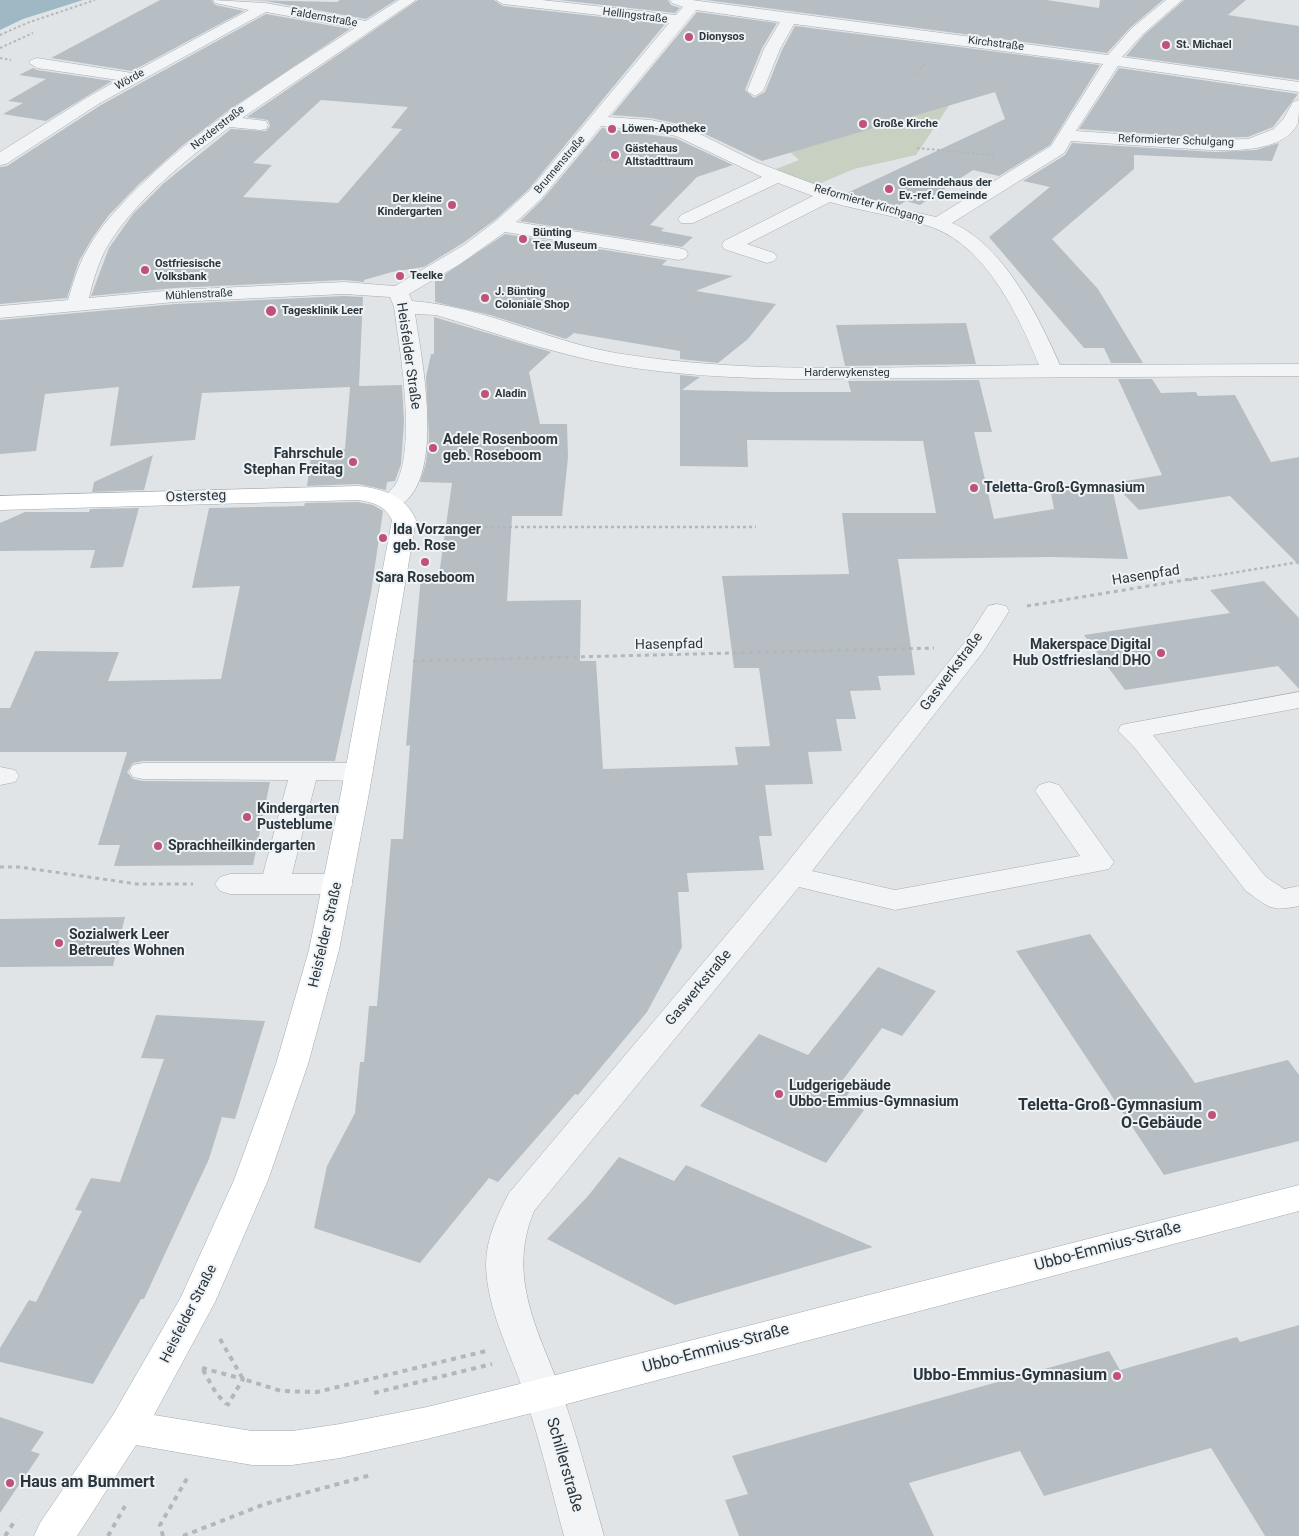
<!DOCTYPE html>
<meta charset="utf-8">
<style>
body{margin:0}
canvas{display:block;background:#e0e4e7}
</style>
<canvas width="1299" height="1536"></canvas>
<script>
const ctx = document.querySelector('canvas').getContext('2d');
ctx.lineJoin = 'round';
function fillPath(path, color) {
  ctx.fillStyle = color;
  ctx.fill(path, 'evenodd');
}
function trace(path, color, width, dash) {
  ctx.strokeStyle = color;
  ctx.lineWidth = width;
  ctx.lineCap = dash ? 'butt' : 'round';
  ctx.setLineDash(dash || []);
  ctx.stroke(path);
}
function drawText(font, color, halo, rows, align = 'center') {
  ctx.font = font + ' Roboto,sans-serif';
  ctx.lineWidth = 4;
  ctx.setLineDash([]);
  ctx.textBaseline = 'middle';
  ctx.strokeStyle = halo;
  ctx.fillStyle = color;
  for (const [text, x, y, turn = 0] of rows) {
    ctx.save();
    ctx.translate(x, y);
    ctx.rotate((+turn || 0) * Math.PI / 180);
    ctx.textAlign = isNaN(turn) ? turn : align;
    if (halo) ctx.strokeText(text, 0, 0);
    ctx.fillText(text, 0, 0);
    ctx.restore();
  }
}
const green = new Path2D(`
 M966,80l-50,75 -62,14 -40,17 -43,-15 28,-11 -20,-18z`);
const water = new Path2D(`
 M0,0h83l-60,19 -23,11z`);
const building = new Path2D(`
 M160,0h51l4,5 29,6 -112,60 -81,-13z
 M246,0l91,2 3,-2h56l-30,19 -101,-18z
 M418,0h76l9,6 162,18 -137,166 -32,29 -33,24 -39,24 -32,5 -28,8v2l-20,-2 -169,8 -84,8 18,-48 24,-34 31,-31 67,-54 35,2 4,-5 -2,-6 -21,-3zM321,100l87,7 -17,21 11,1 -64,74 -95,-6 29,-32 -19,-2z
 M559,0h109l3,5 9,3 -5,5z
 M706,0h341l52,8 1,-8h63l-32,27 -24,26z
 M1184,0h62l-18,15 71,11v54l-173,-24 18,-21z
 M697,12l80,11 -15,25 -17,42 9,8 11,-6 17,-42 13,-24 305,39 -50,80 -51,31 -26,-6 -53,35 -14,-4 -8,5 -51,-13 158,-74 -10,-27 -233,69 -74,-35 -37,-8 -39,-3z
 M266,14l84,15 -121,81 -47,36 -44,39 -29,30 -16,22 -14,24 -12,37 -67,6v-137l7,-1 94,-61z
 M33,68l4,2 75,11 -66,40 -43,-7 20,-11 -15,-2 38,-22 -27,-4z
 M1119,68l179,26 -25,33 -25,10 -40,1 -129,-9z
 M602,128l73,10 58,27 -36,12 -47,48 14,3 -3,3 32,6 -11,10 -162,-26 22,-21z
 M1072,143l143,9 41,-2 23,-7 -7,18 -138,-6v14l-82,70 46,50 45,74h-32l-7,-15h-20l-95,-111 61,-50 -27,-6 42,-26z
 M505,234l162,26 -5,5 71,11 -37,15 80,13 -28,35 -30,24 -38,-4v-8l-106,-18 -8,6 -76,-24 -55,-13v-21z
 M344,296l19,1 -4,89 43,-1 2,36 -3,43 -6,17 -8,1 -1,8 -28,-6 -51,2 5,-36 33,-1 5,-62 -148,6 -7,47 -85,6 9,-59 -74,7 -9,57 -36,3v-134l175,-16z
 M434,317l117,35 -22,20 11,52h27l1,33 -6,59h-50l-5,85 74,-1 -1,61h16l7,108 135,-4 -3,-18 35,-1 -11,-78h-25l-12,-92 127,-2 -7,-61h94l-13,-72 -176,-1 1,27 -68,-1v-91l20,2 -18,13 93,2h76l-3,-11 131,-1 13,52h-18l20,87 60,-10 -3,-16 60,-10 17,76 -76,-2 -154,2 17,116 -37,1 3,14 -31,1 6,28h-20l6,32 -34,1 5,32 -48,1 7,51h-13l5,34 -77,3 2,19h-11l4,55 -35,65 -69,83 -3,-1 -77,88 -9,-4 -69,85 -106,-35 13,-62 28,-53 5,-51h4l5,-56h8l14,-167h12l7,-94 -4,1 15,-171h18l13,-92 -32,-1 6,-19 3,-25 -3,-61 5,-23h3z
 M966,323l10,41 -131,2 -9,-41z
 M1118,379h34l9,14 35,-1 2,4 37,-1 36,67 28,-5v108l-69,-69 -91,14 -26,-27 49,-8z
 M153,455l-9,35 -52,2 2,-10z
 M358,502l15,3 10,6 -12,82 -36,168h-192l-10,2 -6,9 6,7 10,2 127,1 -17,83 -139,1 6,-21h-22l29,-93h-127v-44h10l25,-57 84,1 -11,29 113,-2 19,-93 -48,2 17,-80 95,-2 1,-3z
 M139,508l-16,59 -33,1 5,-18 -95,1v-28l25,-11h64l1,-3z
 M1264,581l35,37v71l-21,-23 -153,24 -41,-55 146,-22 -20,-23z
 M125,917l-12,49 -113,1v-48z
 M1090,934l105,149 93,-23 11,15v66l-135,34 -148,-224z
 M878,967l58,24 -34,45 -20,-8 -40,53 11,6 -10,14 21,9 -38,53 -126,-57 59,-72 49,21z
 M156,1015l109,6 -30,98 -13,-2 -13,42 -65,140h-3l-48,85 -93,-22v-14l29,-48 7,2 46,-91 -7,-1 16,-32 29,4 44,-123 -23,-1z
 M619,1157l55,24 12,-16 187,82 -198,58 -128,-66 41,-43z
 M1299,1325v211h-34l-54,-88 -167,48 -24,-45 -111,32 25,53h-195l-14,-36 23,-6 -16,-38 377,-105 11,19 117,-33 3,5z
 M0,1417l44,15 -13,19 9,3 -40,59z`);
const pathFar3 = new Path2D(`
 M0,35l27,-12 68,-23
 M0,48l33,-15
 M0,58l11,2
 M917,73l9,-11
 M917,148l77,7
 M600,161l56,5`);
const pathFar2 = new Path2D(`
 M437,527h319
 M1189,580l110,-18`);
const pathFar1 = new Path2D(`
 M1027,606l170,-28
 M413,661l521,-13
 M0,867h19l118,17h56`);
const path = new Path2D(`
 M220,1339l23,40 38,12 36,1 169,-41
 M202,1368l41,11 -16,27
 M203,1370l13,23 10,11
 M374,1393l118,-29
 M5,1536l11,-17
 M108,1536l17,-30
 M163,1536l-3,-11 29,-50
 M183,1536l82,-32 106,-29`);
const minor = new Path2D(`
 M213,0l52,3 101,18 33,-21h17l-174,118 24,3 2,4 -2,4 -6,1 -30,-3c-42,31 -96,74 -123,120 -9,16 -14,34 -18,51l86,-8 169,-8 51,4 69,-41 33,-25 32,-29 140,-168 -166,-19 -7,-4h46l134,15 7,-8 -11,-4 -2,-3h22l416,55 24,-27 34,-28h16l-39,34 -21,23 177,25v10l-181,-26 -42,65 132,9 40,-1 26,-10 10,-11 9,-16 6,-2c0,7 0,17 -1,23 -18,39 -102,25 -136,24 -30,-2 -61,-4 -91,-6l-7,12 -112,70c51,21 87,94 108,142l239,-1v12l-506,3c-59,-1 -119,-4 -178,-14 -61,-11 -120,-32 -179,-50l-21,-1c7,46 28,151 -8,186 -8,7 -13,10 -24,7l-4,-5c5,-7 14,-12 18,-20 19,-40 3,-131 -3,-175l-4,-10 -46,-3 -169,8 -175,16v-12l68,-6c5,-17 10,-34 19,-50 18,-32 46,-58 73,-83 60,-53 127,-96 195,-139l-89,-16 -166,91 -94,61 -6,1v-13l88,-55 30,-17 -81,-12 -8,-5 2,-3 6,-2 95,15 117,-63 -34,-7zM696,10l84,12 -16,27 -17,42 8,5 8,-5 17,-42 14,-25 309,40 -52,82 -115,71 -70,-16 -55,-18 -55,-21 -68,-34 -37,-8 -43,-3zM601,126l50,5 25,5 86,41 -81,38 -3,4 3,4h12l85,-40 35,13 -89,45 -2,4 2,4 43,14 7,-2 3,-4 -3,-4 -27,-9 83,-42c34,10 71,14 104,26 53,20 85,89 105,137 -140,1 -284,11 -423,-12 -69,-12 -134,-47 -204,-52l-3,-7 51,-30 45,-32 174,28 7,-2 2,-4 -2,-4 -7,-2 -163,-26 25,-23z
 M997,604l9,2 3,5 -26,41 -171,219 83,19 185,-34 -45,-65 4,-6 10,-3 10,3 55,77 -5,7 -10,2 -204,39 -96,-23 -265,324c-30,72 11,130 33,197 14,42 25,85 37,128h-40c-13,-48 -24,-96 -40,-143 -14,-42 -37,-83 -38,-128 0,-26 11,-49 23,-72l273,-324 182,-226 24,-37z
 M1299,692v16l-146,27 113,142 18,12 15,-3v20c-29,6 -30,1 -53,-15l-112,-144 -16,-16 3,-6 10,-2z
 M143,763h216l10,3 4,6 -4,6 -10,3 -43,-1 -24,94h46l10,3 5,7 -5,7 -10,3h-108l-10,-3 -5,-7 5,-7 10,-3h33l25,-94 -145,-1 -10,-2 -4,-6 4,-6z
 M0,767l15,3 4,6 -4,6 -15,3z`);
const major = new Path2D(`
 M358,486c25,3 47,9 58,34l-47,273 -30,157 -31,114 -40,116 -53,122 -61,113 98,16h40l48,-7 87,-17 117,-29 755,-193v26l-755,199 -117,29 -87,19 -48,7h-40l-116,-20 -59,91h-43l6,-13 73,-108 68,-118 53,-117 22,-60 20,-56 33,-114 32,-157 51,-273c-6,-14 -19,-18 -34,-20l-358,10v-14z`);
const markers = [
 [689,37,5,"#c05179"],
 [1166,45,5,"#c05179"],
 [863,124,5,"#c05179"],
 [612,129,5,"#c05179"],
 [615,155,5,"#c05179"],
 [889,189,5,"#c05179"],
 [452,205,5,"#c05179"],
 [523,239,5,"#c05179"],
 [145,270,5,"#c05179"],
 [400,276,5,"#c05179"],
 [485,298,5,"#c05179"],
 [271,311,6,"#c05179"],
 [485,394,5,"#c05179"],
 [433,448,5,"#c05179"],
 [353,462,5,"#c05179"],
 [974,488,5,"#c05179"],
 [383,538,5,"#c05179"],
 [425,562,5,"#c05179"],
 [1161,653,5,"#c05179"],
 [247,817,5,"#c05179"],
 [158,846,5,"#c05179"],
 [59,943,5,"#c05179"],
 [779,1094,5,"#c05179"],
 [1212,1115,5,"#c05179"],
 [1117,1376,5,"#c05179"],
 [10,1483,5,"#c05179"]
];
const farStreetnames = [
 ["Hellingstraße",635,16,7],
 ["Faldernstraße",324,18,10],
 ["Kirchstraße",996,44,7],
 ["Wörde",130,80,-29],
 ["Norderstraße",218,128,-38],
 ["Reformierter Schulgang",1176,141,2],
 ["Brunnenstraße",560,165,-50],
 ["Reformierter Kirchgang",869,204,16],
 ["Mühlenstraße",199,295,-3],
 ["Harderwykensteg",847,373]
];
const farPoinames = [
 ["Dionysos",699,37],
 ["St. Michael",1176,45],
 ["Große Kirche",873,124],
 ["Löwen-Apotheke",622,129],
 ["Gästehaus",625,149],
 ["Altstadttraum",625,162],
 ["Gemeindehaus der",899,183],
 ["Ev.-ref. Gemeinde",899,196],
 ["Der kleine",442,199,"right"],
 ["Kindergarten",442,212,"right"],
 ["Bünting",533,233],
 ["Tee Museum",533,246],
 ["Ostfriesische",155,264],
 ["Volksbank",155,277],
 ["Teelke",410,276],
 ["J. Bünting",495,292],
 ["Coloniale Shop",495,305],
 ["Tagesklinik Leer",282,311],
 ["Aladin",495,394]
];
const streetNames = [
 ["Heisfelder Straße",408,356,82],
 ["Ostersteg",196,497,-2],
 ["Hasenpfad",1146,576,-9],
 ["Hasenpfad",669,645,-1],
 ["Gaswerkstraße",952,672,-53],
 ["Heisfelder Straße",326,935,-77],
 ["Gaswerkstraße",699,988,-50],
 ["Heisfelder Straße",189,1314,-63]
];
const poiNames = [
 ["Adele Rosenboom",443,440],
 ["geb. Roseboom",443,456],
 ["Fahrschule",343,454,"right"],
 ["Stephan Freitag",343,470,"right"],
 ["Teletta-Groß-Gymnasium",984,488],
 ["Ida Vorzanger",393,530],
 ["geb. Rose",393,546],
 ["Sara Roseboom",425,578,"center"],
 ["Makerspace Digital",1151,645,"right"],
 ["Hub Ostfriesland DHO",1151,661,"right"],
 ["Kindergarten",257,809],
 ["Pusteblume",257,825],
 ["Sprachheilkindergarten",168,846],
 ["Sozialwerk Leer",69,935],
 ["Betreutes Wohnen",69,951],
 ["Ludgerigebäude",789,1086],
 ["Ubbo-Emmius-Gymnasium",789,1102]
];
const nearPoinames = [
 ["Teletta-Groß-Gymnasium",1202,1106],
 ["O-Gebäude",1202,1124],
 ["Ubbo-Emmius-Gymnasium",1107,1376],
 ["Haus am Bummert",20,1483,"left"]
];
const nearStreetnames = [
 ["Ubbo-Emmius-Straße",1108,1247,-15],
 ["Ubbo-Emmius-Straße",716,1349,-15],
 ["Schillerstraße",564,1465,74]
];
fillPath(green, '#c8d0c2');
fillPath(water, '#9eb8c4');
fillPath(building, '#b7bec3');
trace(minor, '#a6acb1', 1);
trace(major, '#a0abb1', 1);
trace(pathFar3, '#b2b7bb', 2, [2.5, 2.5]);
trace(pathFar2, '#b2b7bb', 2.5, [3, 3]);
trace(pathFar1, '#b2b7bb', 3, [4, 4]);
trace(path, '#b2b7bb', 4, [5, 5]);
fillPath(minor, '#f2f4f6');
fillPath(major, '#fff');
for (const [x, y, r, color] of markers) {
  const dot = new Path2D();
  dot.arc(x, y, r, 0, 2 * Math.PI);
  ctx.fillStyle = color;
  ctx.fill(dot);
  trace(dot, '#eff3f5', 2);
}
drawText('11px', '#2a353d', '#eff3f5', farStreetnames);
drawText('bold 11px', '#2a353d', '#eff3f5', farPoinames, 'left');
drawText('14px', '#2a353d', '#eff3f5', streetNames);
drawText('bold 14px', '#2a353d', '#eff3f5', poiNames, 'left');
drawText('bold 16px', '#2a353d', '#eff3f5', nearPoinames, 'right');
drawText('16px', '#2a353d', '#eff3f5', nearStreetnames);
</script>
